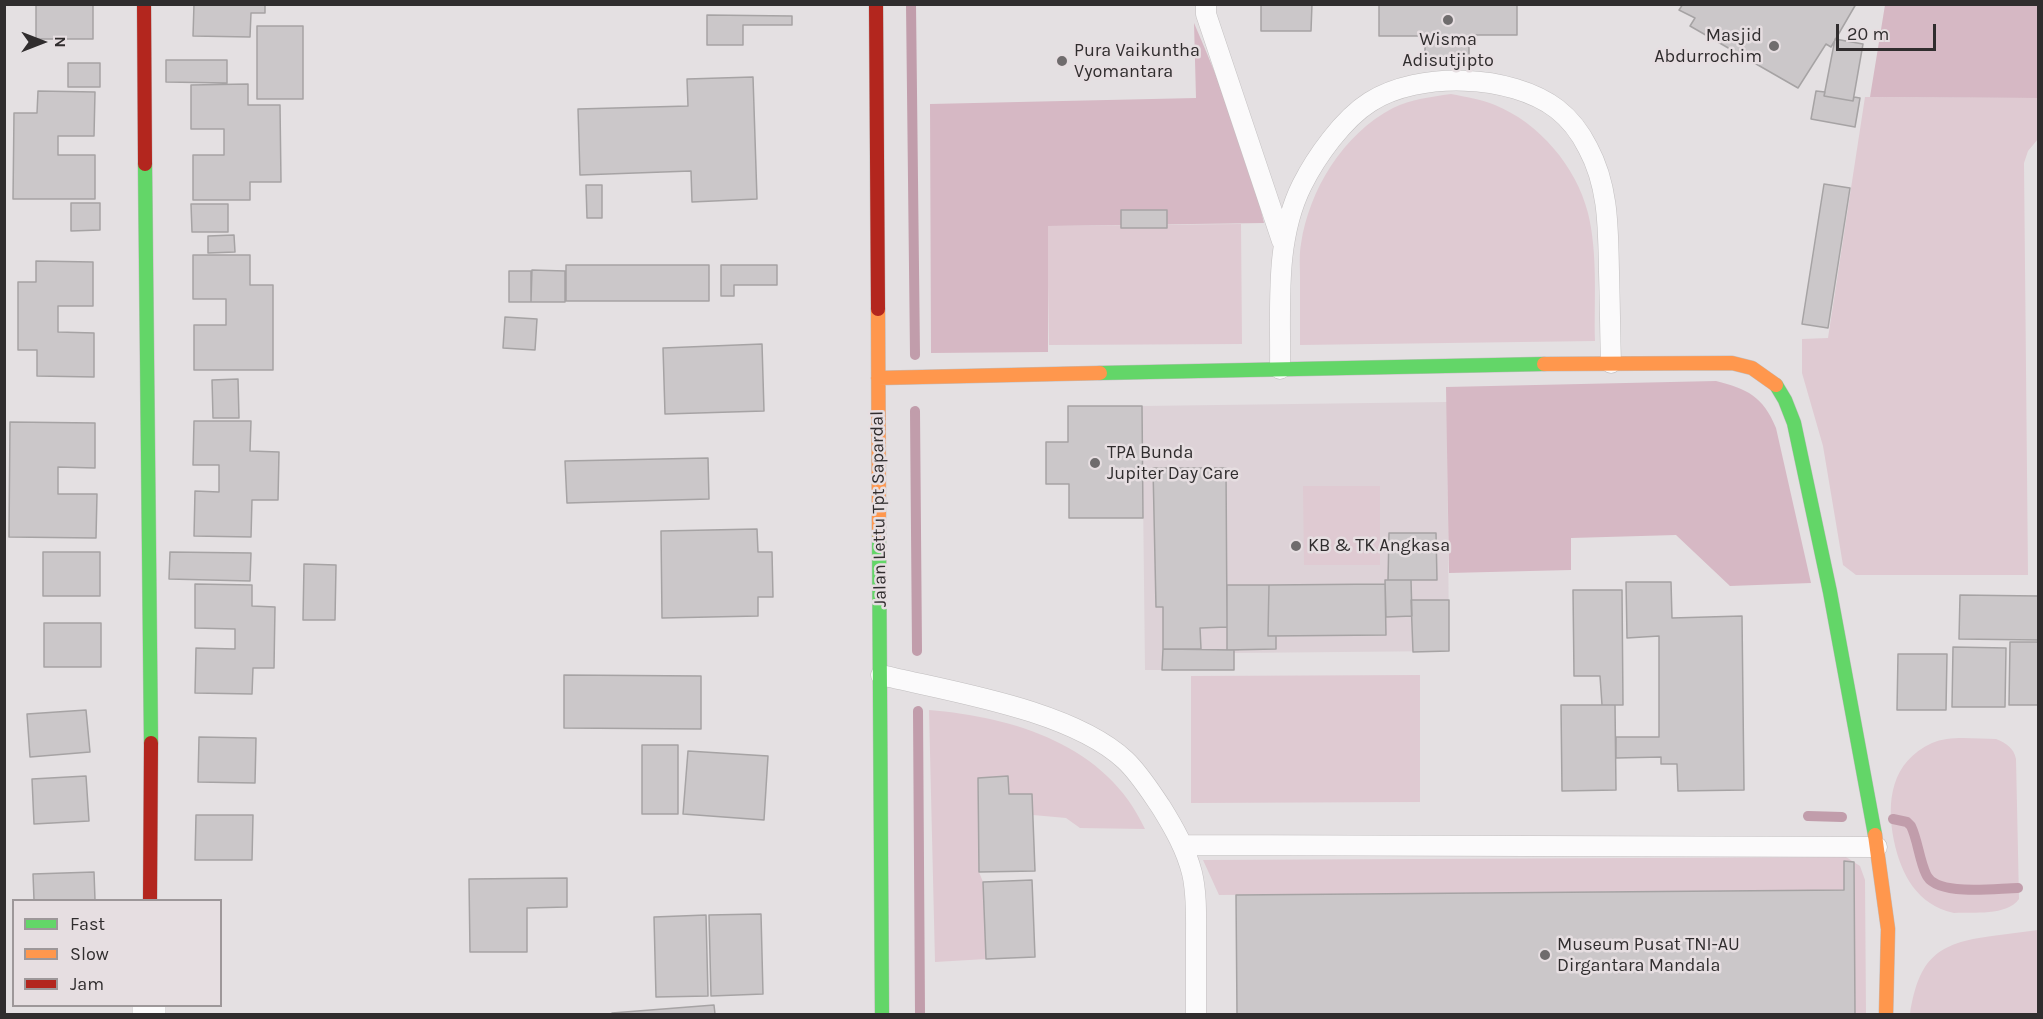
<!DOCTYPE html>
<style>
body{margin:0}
#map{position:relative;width:2043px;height:1019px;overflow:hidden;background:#e4e0e2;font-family:Karla,sans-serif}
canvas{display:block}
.frame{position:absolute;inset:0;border:6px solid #302d2e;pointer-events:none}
.legend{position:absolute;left:12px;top:899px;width:210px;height:108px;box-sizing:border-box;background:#e6dee1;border:2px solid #9d9799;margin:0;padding:8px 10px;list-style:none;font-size:18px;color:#302d2e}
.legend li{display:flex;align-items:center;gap:12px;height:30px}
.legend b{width:30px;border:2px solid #9d9799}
.north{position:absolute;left:12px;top:12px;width:60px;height:60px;-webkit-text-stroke:4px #e6dee1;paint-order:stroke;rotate:90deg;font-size:16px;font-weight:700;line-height:24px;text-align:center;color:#302d2e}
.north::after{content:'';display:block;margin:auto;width:21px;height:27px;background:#302d2e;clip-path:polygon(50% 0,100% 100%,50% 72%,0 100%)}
.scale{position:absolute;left:1836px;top:24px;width:100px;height:27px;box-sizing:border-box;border:3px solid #302d2e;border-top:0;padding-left:8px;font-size:18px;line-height:21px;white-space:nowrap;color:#302d2e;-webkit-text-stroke:4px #e6dee1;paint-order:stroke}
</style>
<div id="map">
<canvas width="2043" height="1019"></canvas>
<div class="frame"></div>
<ul class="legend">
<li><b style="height:8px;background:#63d668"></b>Fast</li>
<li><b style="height:8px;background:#ff974d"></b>Slow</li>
<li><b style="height:8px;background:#b3261e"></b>Jam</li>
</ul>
<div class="north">N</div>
<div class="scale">20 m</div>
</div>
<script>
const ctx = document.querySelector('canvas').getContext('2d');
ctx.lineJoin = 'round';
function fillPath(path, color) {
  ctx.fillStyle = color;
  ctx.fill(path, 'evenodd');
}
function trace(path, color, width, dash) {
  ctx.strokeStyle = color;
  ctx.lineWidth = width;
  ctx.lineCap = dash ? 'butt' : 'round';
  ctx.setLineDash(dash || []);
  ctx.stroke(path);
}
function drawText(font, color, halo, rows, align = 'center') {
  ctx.font = font + ' Karla,sans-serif';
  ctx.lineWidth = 5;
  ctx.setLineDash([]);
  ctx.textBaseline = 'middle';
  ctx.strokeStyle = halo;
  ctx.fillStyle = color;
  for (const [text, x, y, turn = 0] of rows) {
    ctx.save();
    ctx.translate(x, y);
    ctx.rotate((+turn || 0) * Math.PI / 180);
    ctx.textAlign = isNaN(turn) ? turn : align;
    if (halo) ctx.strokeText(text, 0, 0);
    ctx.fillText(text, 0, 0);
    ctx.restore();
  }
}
const built = new Path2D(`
 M1447,402l2,249 -215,2v17h-89l-3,-264z`);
const green = new Path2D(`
 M1451,94c15,3 30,5 44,11 44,18 81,61 93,108 10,41 6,86 7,128l-295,4c0,-23 0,-46 0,-69 0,-10 -1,-21 1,-32 8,-54 42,-110 92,-136 18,-9 38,-11 58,-14z
 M1865,97l173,1v41l-10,12 -4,12 4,412h-172l-13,-10 -20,-119 -21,-73v-34l26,-1z
 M1241,224l1,120 -193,1 -2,-119z
 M1303,486h77v79h-76z
 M1420,675v127l-229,1v-127z
 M929,710c85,7 178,35 216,119l-65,-1 -14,-10 -33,-3 -1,-21h-23l-1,-17 -30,1 1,94 4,10 3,77 -51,3z
 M1996,739c10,4 18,9 20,20l3,140c-12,17 -46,13 -65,14 -37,-8 -53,-39 -60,-72 -8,-40 -3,-79 38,-98 18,-8 44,-4 64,-4z
 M1846,857l14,9 5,14 1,134h-11l-2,-152h-9v28l-625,5 -16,-35z
 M2038,930v84h-128c9,-56 27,-71 82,-78 15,-2 31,-4 46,-6z`);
const forest = new Path2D(`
 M1885,5h153v93l-168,-1z
 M1194,23c28,65 55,131 70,200l-216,3v126l-117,1 -1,-249 266,-6z
 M1716,381c31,8 47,15 60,47l35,155 -81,3 -54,-51 -105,3v32l-122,3 -3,-186z`);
const stream = new Path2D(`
 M911,4l4,351
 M915,411l2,240
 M918,711l2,303
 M1808,816l34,1
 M1893,819l14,3 4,4c7,15 8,33 15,48 9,23 70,14 92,14`);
const building = new Path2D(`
 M36,4h57v35h-57z
 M194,4h71v9h-14l-1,24 -57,-1z
 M1261,4h51l-1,27h-50z
 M1379,4h138v31h-48v27h-44v-26h-46z
 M1683,4h173l-25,43 -5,-3 -28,44 -108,-62 5,-8 -16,-8z
 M707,15l85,1v9h-49v20h-36z
 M257,26h46v73h-46z
 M1835,39l28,5 -10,57 -29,-5z
 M166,60h61v23l-61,-1z
 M68,63h32v24h-32z
 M753,77l4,122 -65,3 -1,-31 -111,4 -2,-66 110,-3 -1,-27z
 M248,84v21h32l1,77h-31v18h-57v-45h31v-26h-33v-44z
 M38,91l57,1 -1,44h-36v19h37v44h-82l1,-86h23z
 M1816,91l9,1 -1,4 29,5 1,-4 6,1 -5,29 -44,-8z
 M1824,184l26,4 -22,140 -26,-4z
 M586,185h16v33h-15z
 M71,203h29v27l-29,1z
 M191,204h37v28h-36z
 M1121,210h46v18h-46z
 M234,235l1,17 -27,1v-17z
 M193,255h57v30h23v85h-79v-45h32v-26h-33z
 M36,261l57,1v44h-35v26l36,1v44l-57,-1v-26h-19v-68h18z
 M566,265h143v36h-143z
 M721,265h56v20h-43v11h-13z
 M532,270l33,1v31h-34z
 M509,271h22v31h-22z
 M505,317l32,2 -2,31 -32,-2z
 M762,344l2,67 -99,3 -2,-66z
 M238,379l1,39h-26l-1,-38z
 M1068,406h74l1,112h-74v-34h-23v-42h22z
 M194,421h57l-1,30 29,1 -1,48h-26l-1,37 -57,-1 1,-45 24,1v-27h-26z
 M10,422l85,1v45l-37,-1v27h39l-1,44 -87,-1z
 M708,458l1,41 -142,4 -2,-42z
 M1153,468h73l1,159 -27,1 1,21h-38v-42h-7z
 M757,529l1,23h14l1,45h-15v19l-96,2 -1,-87z
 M1389,533h47l1,47h-49z
 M43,552h57v44h-57z
 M170,552l81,1 -1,28 -81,-2z
 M304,564l32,1 -1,55h-32z
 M1385,580h26l1,36 -26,1z
 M1626,582h45l1,36 70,-2 2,174 -66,1 -1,-27h-16v-7l-45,1v-21h43v-101l-32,2z
 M195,584l57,1v21l23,1 -1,61h-21l-1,26 -57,-1 1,-45 39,1v-20l-40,-1z
 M1385,584l1,51 -118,1 1,-51z
 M1227,585h42l-1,51h8v13l-49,1z
 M1573,590h49l1,115h-21l-2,-29h-26z
 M1960,595l78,1v44l-79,-1z
 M1411,600h38v51l-36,1z
 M44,623h57v44h-57z
 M2010,642h28v63h-29z
 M1953,647l53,1 -1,59h-53z
 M1163,649l71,1v20h-72z
 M1898,654h49l-1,56h-49z
 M564,675l137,1v53l-137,-1z
 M1561,705h54l1,85 -54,1z
 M86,710l4,42 -60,5 -3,-43z
 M199,737l57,1 -1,45 -57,-1z
 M642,745h36v69h-36z
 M688,751l80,5 -4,64 -81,-6z
 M86,776l3,45 -55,3 -2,-45z
 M1008,776l1,18h23l3,77 -56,1 -1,-94z
 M196,815h57l-1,45h-57z
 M1844,861l10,1 1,152h-618l-1,-119 608,-5z
 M94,872l1,28h-61l-1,-26z
 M567,878v29l-40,1v44h-57l-1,-73z
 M1032,880l3,77 -49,2 -3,-77z
 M761,914l2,80 -52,2 -2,-81z
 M706,915l2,81 -52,1 -2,-80z
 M714,1005l1,9h-103v-1z`);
const lane = new Path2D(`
 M1206,4v10l76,227
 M1280,369c1,-61 -6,-128 22,-184 14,-28 41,-66 68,-83 49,-31 141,-28 187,7 13,10 24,25 31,39 21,39 20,81 21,124 1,31 1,61 2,91
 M881,675c71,17 190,35 244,85 14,13 25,31 36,47 13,21 25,42 31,66 5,21 4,43 4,64 0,26 0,52 0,77
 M1183,845l694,2`);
const street = new Path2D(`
 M149,1014v-8`);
const fast = new Path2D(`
 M145,164l6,579
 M1100,373l444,-9
 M1776,385l9,15 9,23 36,169 45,243
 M879,534l3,480`);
const slow = new Path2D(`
 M878,309l1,225
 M1544,364l188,-1 20,5 24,17
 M878,378l222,-5
 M1875,835l13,94 -2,85`);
const jam = new Path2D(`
 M144,4l1,160
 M876,4l2,305
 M150,900l1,-157`);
const markers = [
 [1448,20,6,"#6f6c6d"],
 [1774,46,6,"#6f6c6d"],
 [1062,61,6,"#6f6c6d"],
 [1095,463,6,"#6f6c6d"],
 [1296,546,6,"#6f6c6d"],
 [1545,955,6,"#6f6c6d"]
];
const poiNames = [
 ["Masjid",1762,36,"right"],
 ["Abdurrochim",1762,57,"right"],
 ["Wisma",1448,40,"center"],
 ["Adisutjipto",1448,61,"center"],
 ["Pura Vaikuntha",1074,51],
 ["Vyomantara",1074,72],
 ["TPA Bunda",1107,453],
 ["Jupiter Day Care",1107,474],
 ["KB & TK Angkasa",1308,546],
 ["Museum Pusat TNI-AU",1557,945],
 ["Dirgantara Mandala",1557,966]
];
const streetNames = [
 ["Jalan Lettu Tpt Sapardal",879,509,-91]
];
fillPath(built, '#ddd2d7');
fillPath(green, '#dfcad2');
fillPath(forest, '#d6b8c4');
trace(stream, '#c19dab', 10);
fillPath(building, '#cbc7c9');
trace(building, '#a6a3a4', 1.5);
trace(lane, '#c1bebf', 21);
trace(street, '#c1bebf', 34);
trace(fast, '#c1bebf', 15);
trace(slow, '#c1bebf', 15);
trace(jam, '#c1bebf', 15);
trace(lane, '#fbfafb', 20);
trace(street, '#fbfafb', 33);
trace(fast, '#63d668', 14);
trace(slow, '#ff974d', 14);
trace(jam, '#b3261e', 14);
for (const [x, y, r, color] of markers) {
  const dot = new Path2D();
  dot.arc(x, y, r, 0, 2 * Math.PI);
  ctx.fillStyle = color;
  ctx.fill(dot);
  trace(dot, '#e6dee1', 2);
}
drawText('18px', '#302d2e', '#e6dee1', poiNames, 'left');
drawText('18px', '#302d2e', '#e6dee1', streetNames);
</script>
